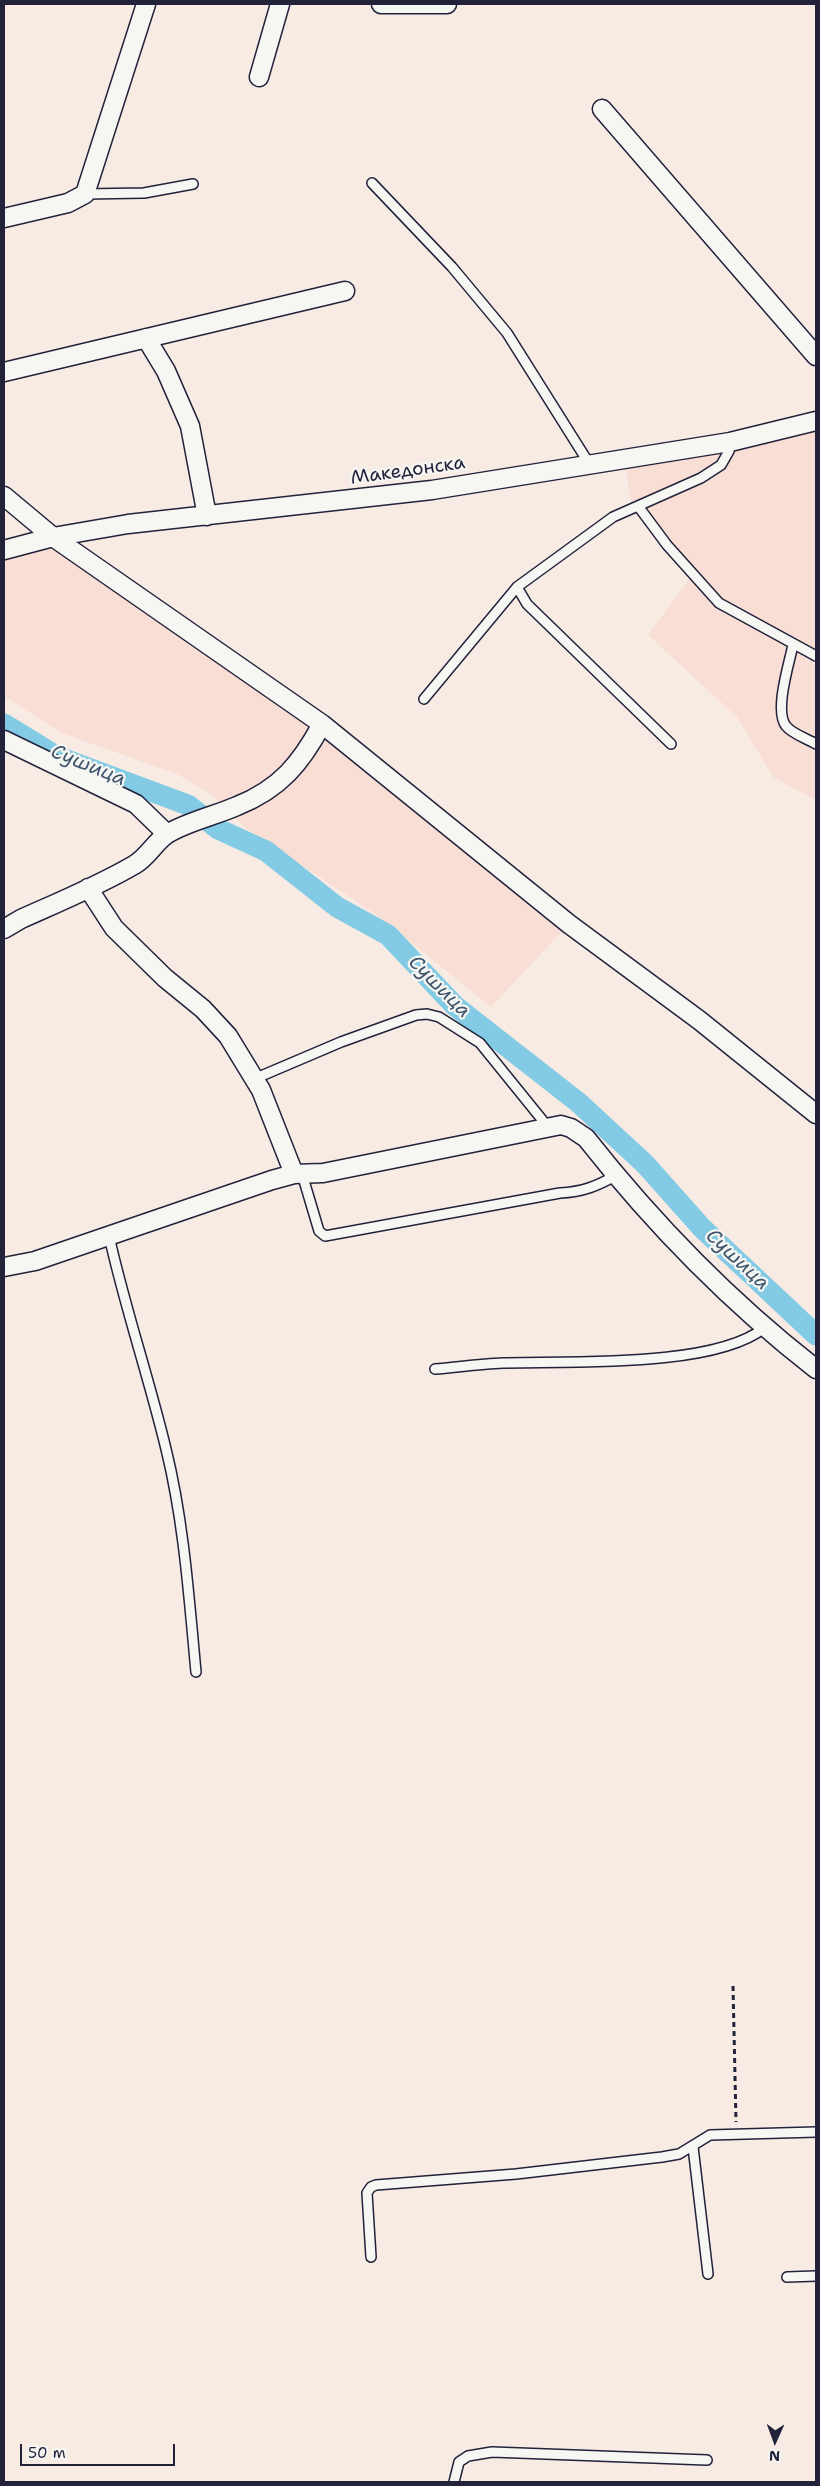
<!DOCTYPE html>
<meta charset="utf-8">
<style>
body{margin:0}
#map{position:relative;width:820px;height:2486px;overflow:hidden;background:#f7ebe4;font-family:"Shantell Sans",sans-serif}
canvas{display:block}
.frame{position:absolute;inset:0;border:5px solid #22223b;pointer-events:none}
.north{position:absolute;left:750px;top:2416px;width:50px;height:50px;-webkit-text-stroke:4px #f6f6f2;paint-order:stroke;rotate:182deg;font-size:14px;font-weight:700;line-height:20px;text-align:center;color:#22223b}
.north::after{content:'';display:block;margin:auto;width:18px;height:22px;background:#22223b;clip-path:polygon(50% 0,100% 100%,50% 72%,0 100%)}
.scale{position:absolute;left:20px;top:2444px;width:155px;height:22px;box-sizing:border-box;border:2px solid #22223b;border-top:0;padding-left:6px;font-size:15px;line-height:18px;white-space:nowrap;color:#22223b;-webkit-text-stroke:4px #f6f6f2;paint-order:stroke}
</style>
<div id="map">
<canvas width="820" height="2486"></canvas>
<div class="frame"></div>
<div class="north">N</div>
<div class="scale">50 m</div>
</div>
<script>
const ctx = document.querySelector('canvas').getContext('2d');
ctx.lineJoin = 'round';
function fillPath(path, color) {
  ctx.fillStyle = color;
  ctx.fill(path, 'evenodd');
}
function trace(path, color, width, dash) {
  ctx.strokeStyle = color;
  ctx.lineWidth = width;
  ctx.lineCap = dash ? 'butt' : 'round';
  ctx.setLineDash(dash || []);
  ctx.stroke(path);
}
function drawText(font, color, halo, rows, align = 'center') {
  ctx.font = font + ' "Shantell Sans",sans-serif';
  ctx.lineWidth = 4.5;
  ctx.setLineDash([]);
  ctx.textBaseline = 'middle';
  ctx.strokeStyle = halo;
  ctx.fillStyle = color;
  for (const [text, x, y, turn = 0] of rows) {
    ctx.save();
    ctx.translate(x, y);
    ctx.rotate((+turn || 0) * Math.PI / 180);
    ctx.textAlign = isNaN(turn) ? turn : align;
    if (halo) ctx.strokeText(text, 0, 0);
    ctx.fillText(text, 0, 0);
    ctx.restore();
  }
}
const built = new Path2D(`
 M816,421v379l-43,-23 -36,-60 -89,-82 44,-60 -60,-65 -7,-51z
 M53,537l269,187 247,200 -78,83 -110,-89 -137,-91 -30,-31 -37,-22 -115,-41 -58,-37v-146z`);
const canal = new Path2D(`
 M4,724l52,32 132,49 30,24 48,22 71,56 51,28 67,71 124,97 66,61 57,64 114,107`);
const path = new Path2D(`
 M733,1986l3,136`);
const lane = new Path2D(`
 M372,183l80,84 55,66 83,132
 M85,194l59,-1 49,-9
 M638,506l29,39 52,58 97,53
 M517,587l10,17 144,140
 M793,645c-4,19 -19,66 -7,81 6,8 22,13 30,18
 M424,699l93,-112 96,-70 88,-39 20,-13 8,-14 1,-9
 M254,1079l87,-37 75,-27 11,-1 12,3 41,26 68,84
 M302,1174l17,57 6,5 235,-43c23,-1 37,-7 57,-18
 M109,1236c16,72 40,142 57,213 18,73 23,149 30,223
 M435,1369c23,-2 46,-5 68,-6 66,-2 211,5 261,-35
 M693,2147l15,127
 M371,2257l-4,-64 4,-6 5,-2 140,-11 146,-17 17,-3 31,-19 106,-3
 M787,2277l29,-1
 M454,2482l5,-20 9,-6 24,-4 215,8`);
const street = new Path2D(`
 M381,4h66
 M259,77l21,-73
 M602,109l214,247
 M4,218l64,-15 17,-9 61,-190
 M146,338l20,33 24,55 17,90
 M4,372l341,-81
 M4,496l49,41 269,187 247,200 130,96 117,94
 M4,550l49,-13 75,-13 304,-34 298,-48 86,-21
 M4,740l132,64 31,30
 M88,888l26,40 51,50 38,31 25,27 33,54 33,84
 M4,929l17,-10c38,-17 77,-33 113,-54 13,-7 21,-23 33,-31 19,-12 50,-19 70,-28 43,-17 64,-43 85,-82
 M4,1267l31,-6 237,-81 22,-6 29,-1 238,-48 10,3 15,10c67,85 144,164 230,231`);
const streetNames = [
 ["Македонска",408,471,-8]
];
const waterNames = [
 ["Сушица",88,766,22],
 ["Сушица",439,987,45],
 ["Сушица",737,1260,43]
];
fillPath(built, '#f8ded4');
trace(canal, '#83cbe4', 21);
trace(lane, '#22223b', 12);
trace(street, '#22223b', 21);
trace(path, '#22223b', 3, [5, 4]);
trace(lane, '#f6f6f2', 9);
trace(street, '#f6f6f2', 18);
drawText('19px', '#22223b', '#f6f6f2', streetNames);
drawText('italic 20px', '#3f556e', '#f6f6f2', waterNames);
</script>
